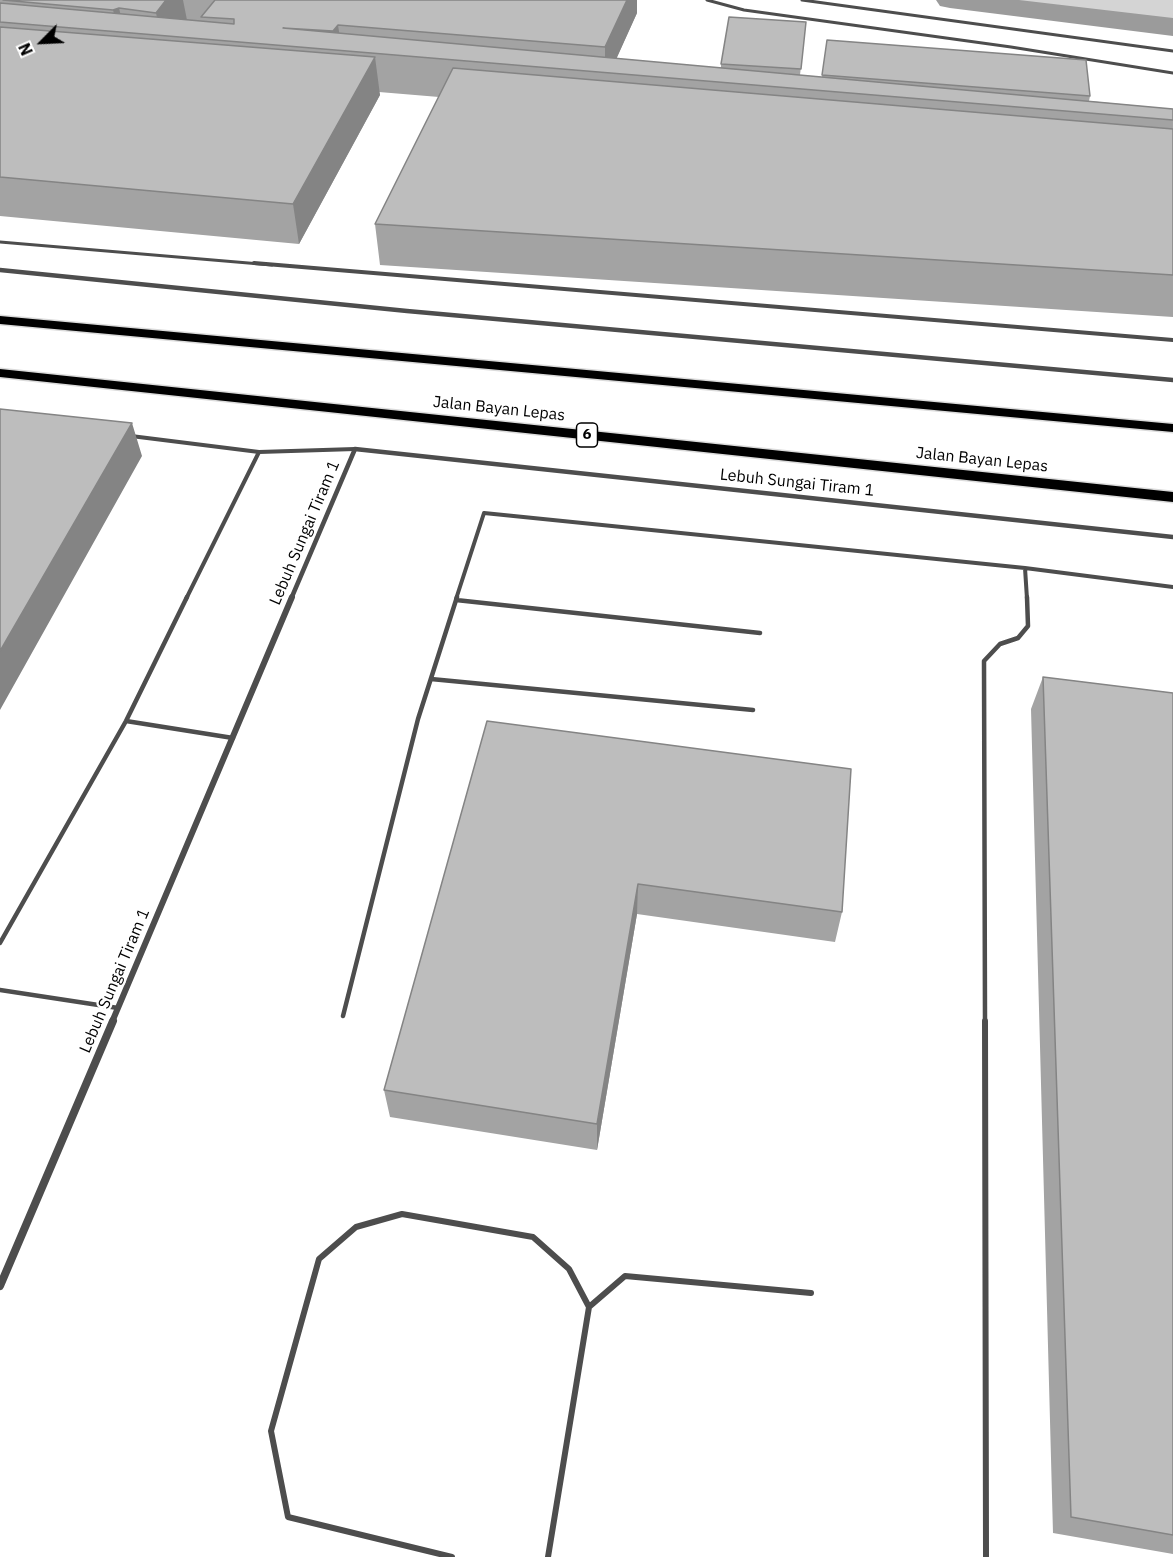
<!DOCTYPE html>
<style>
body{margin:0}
#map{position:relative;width:1173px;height:1557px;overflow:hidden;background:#fff;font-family:"IBM Plex Sans",sans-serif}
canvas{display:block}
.north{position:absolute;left:12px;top:12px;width:60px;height:60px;-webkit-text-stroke:4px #fff;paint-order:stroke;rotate:246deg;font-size:16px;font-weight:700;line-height:24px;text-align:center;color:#000}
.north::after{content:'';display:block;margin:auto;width:21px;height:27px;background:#000;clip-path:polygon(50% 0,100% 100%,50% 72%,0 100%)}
</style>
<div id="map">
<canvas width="1173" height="1557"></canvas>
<div class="north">N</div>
</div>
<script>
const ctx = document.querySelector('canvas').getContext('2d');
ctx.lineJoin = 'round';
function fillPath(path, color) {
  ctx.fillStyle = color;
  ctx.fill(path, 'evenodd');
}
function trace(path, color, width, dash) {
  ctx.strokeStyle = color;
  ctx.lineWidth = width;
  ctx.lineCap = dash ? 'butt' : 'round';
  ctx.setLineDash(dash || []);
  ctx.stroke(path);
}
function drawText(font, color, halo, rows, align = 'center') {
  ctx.font = font + ' "IBM Plex Sans",sans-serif';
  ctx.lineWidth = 4.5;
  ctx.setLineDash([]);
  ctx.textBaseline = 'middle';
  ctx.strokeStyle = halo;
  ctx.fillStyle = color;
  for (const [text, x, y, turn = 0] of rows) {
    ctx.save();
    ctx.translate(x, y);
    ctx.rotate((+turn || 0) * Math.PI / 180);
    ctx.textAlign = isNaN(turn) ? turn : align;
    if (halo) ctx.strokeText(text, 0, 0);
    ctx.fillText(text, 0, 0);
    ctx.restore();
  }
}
const green = new Path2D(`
 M1011,0h162v28z`);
const canal = new Path2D(`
 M936,0h83l154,18v18l-223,-28 -10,-2z`);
const serviceFar3 = new Path2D(`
 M707,0l37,10 267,37 162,26
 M802,0l371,51
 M0,242l272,23`);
const serviceFar2 = new Path2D(`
 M254,263l919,77
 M131,436l128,16 96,-3
 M1025,568l2,31
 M186,599l73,-147
 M456,599l28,-86 541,55 148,19`);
const serviceFar1 = new Path2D(`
 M456,600l304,33
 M431,679l322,31
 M126,721l107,17
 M0,943l126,-222 61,-124
 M0,990l118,18
 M343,1016l75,-297 39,-122
 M985,1022l-1,-361 16,-17 18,-6 10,-12 -1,-29`);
const service = new Path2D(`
 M985,1021l1,536
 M589,1307l36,-31 186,17
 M452,1557l-164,-40 -17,-86 48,-172 37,-32 46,-13 131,23 36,32 20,38 -41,250`);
const minorFar2 = new Path2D(`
 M0,270l407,41 766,69
 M291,599l64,-150 818,88`);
const minorFar1 = new Path2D(`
 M112,1022l180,-425`);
const minor = new Path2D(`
 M0,1286l113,-265`);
const trunk = new Path2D(`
 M0,316l1173,108v8l-1173,-108z
 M0,369l1173,123v10l-1173,-125z`);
const wall = new Path2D(`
 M0,0h637v13l-21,46 105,9v-4l85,-42 -6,53 22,2 5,-37 263,56 -1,5 84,8v208l-793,-52 -5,-41 64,-127 -60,-5 1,3 -81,149 -299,-28z
 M1043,677l130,16v861l-120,-21 -22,-824z
 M487,721l355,191 -7,30 -198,-28 -40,236 -207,-33 -6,-27z`);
const shadedWall = new Path2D(`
 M166,0h17l4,20 -26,16 -5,-23z
 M627,0h10v13l-27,60h-5v-26z
 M119,8l6,25 -6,-1 -6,-22z
 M338,25l4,26 -6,-1 -3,-19z
 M375,57l5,38 -81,149 -6,-40z
 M132,423l10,33 -142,254v-59z
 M638,884l-1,30 -40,236v-26z`);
const building = new Path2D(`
 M3,0h163l-10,13 -37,-5 -6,2z
 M215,0h412l-22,47 -267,-22 -5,6 -50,-3 890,81v11l-1173,-98v-19l234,21v-5l-33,-2z
 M729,17l77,5 -5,47 -80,-5z
 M0,27l375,30 -82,147 -293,-27z
 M827,40l259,20 4,36 -268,-21z
 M453,68l720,61v146l-798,-51z
 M0,409l132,14 -132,228z
 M1043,677l130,16v842l-102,-18z
 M487,721l364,48 -9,143 -204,-28 -41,240 -213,-34z`);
const shields = [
 [587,435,21]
];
const shieldNames = [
 ["6",587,435]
];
const streetNames = [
 ["Jalan Bayan Lepas",499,409,6],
 ["Jalan Bayan Lepas",982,460,6],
 ["Lebuh Sungai Tiram 1",797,483,6],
 ["Lebuh Sungai Tiram 1",305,533,-67],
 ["Lebuh Sungai Tiram 1",115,981,-67]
];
fillPath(green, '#d4d4d4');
fillPath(canal, '#9b9b9b');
trace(trunk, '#dbdbdb', 3);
trace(serviceFar3, '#4d4d4d', 3);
trace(serviceFar2, '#4d4d4d', 4);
trace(serviceFar1, '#4d4d4d', 4.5);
trace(service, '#4d4d4d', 6);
trace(minorFar2, '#4d4d4d', 4.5);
trace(minorFar1, '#4d4d4d', 6);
trace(minor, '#4d4d4d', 8);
fillPath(trunk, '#000');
fillPath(wall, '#a3a3a3');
fillPath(shadedWall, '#848484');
fillPath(building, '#bdbdbd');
trace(building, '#848484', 1.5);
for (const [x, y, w] of shields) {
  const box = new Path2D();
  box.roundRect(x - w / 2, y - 12, w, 24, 4.5);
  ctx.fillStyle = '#fff';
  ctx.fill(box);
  trace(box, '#000', 1.5);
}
drawText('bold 15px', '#000', null, shieldNames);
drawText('16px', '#000', '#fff', streetNames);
</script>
